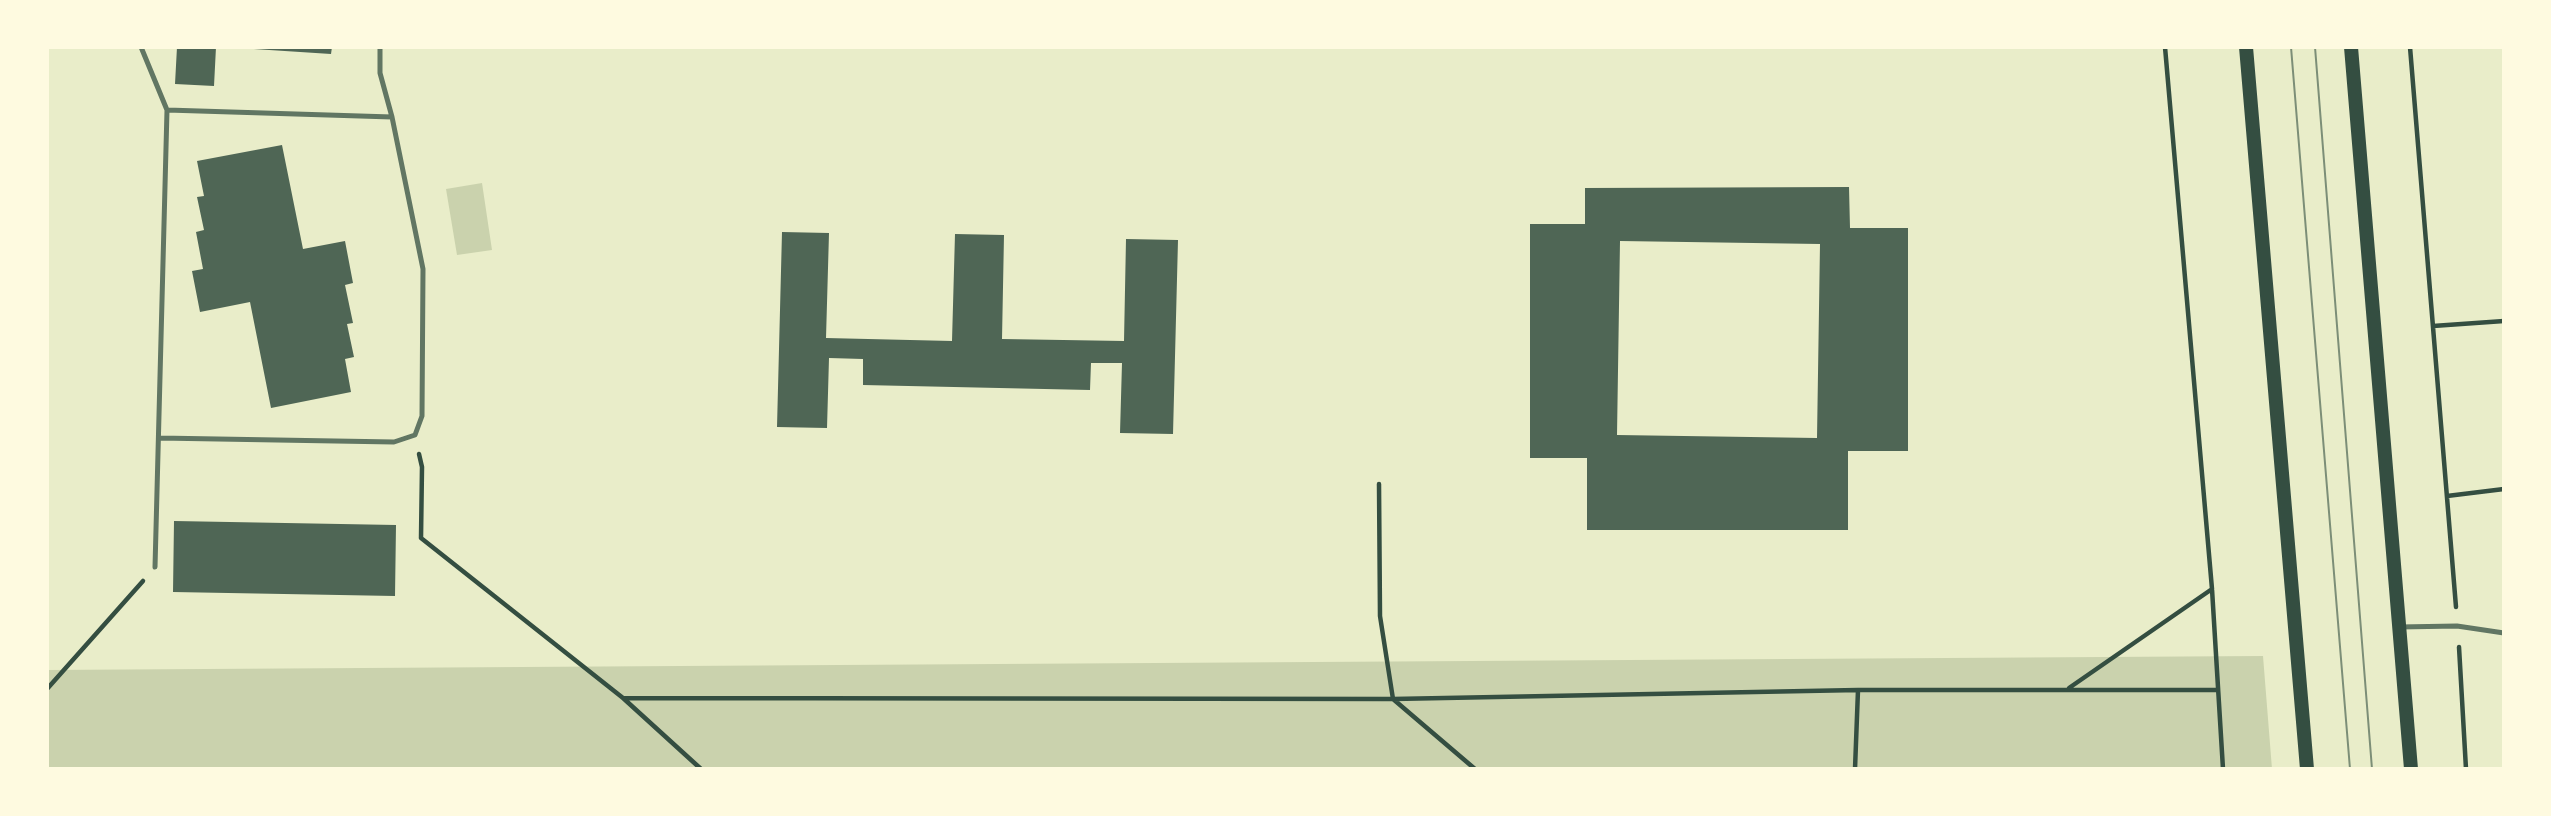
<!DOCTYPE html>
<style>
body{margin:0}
#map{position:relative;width:2551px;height:816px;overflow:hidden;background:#e9edc9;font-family:Manrope,sans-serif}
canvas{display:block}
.frame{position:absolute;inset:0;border:49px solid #fefae0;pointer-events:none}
</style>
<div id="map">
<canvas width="2551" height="816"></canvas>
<div class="frame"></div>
</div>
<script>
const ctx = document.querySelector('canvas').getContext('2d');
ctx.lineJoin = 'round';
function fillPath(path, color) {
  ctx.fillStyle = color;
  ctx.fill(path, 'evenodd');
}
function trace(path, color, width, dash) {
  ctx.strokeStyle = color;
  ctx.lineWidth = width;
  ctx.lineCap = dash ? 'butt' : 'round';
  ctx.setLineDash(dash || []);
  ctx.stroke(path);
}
const green = new Path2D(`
 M482,183l10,67 -35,5 -11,-66z
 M2263,656l9,113h-2225v-99z`);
const building = new Path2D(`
 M177,47h39l-2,39 -39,-2z
 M223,47h109l-1,7z
 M282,145l21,104 42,-8 8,42 -8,2 8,38 -6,1 7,33 -9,2 6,33 -80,16 -21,-106 -50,10 -8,-41 11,-2 -7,-37 8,-2 -7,-33 7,-1 -7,-35z
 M1849,187l1,41h58v223h-60v79h-261v-72h-57v-234h55v-36zM1620,241l200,3 -3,194 -200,-3z
 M782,232l47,1 -3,105 126,3 3,-107 49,1 -2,104 122,2 2,-102 52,1 -5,194 -53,-1 2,-70h-31l-1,27 -227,-5v-26l-34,-1 -2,70 -50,-1z
 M174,521l222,4 -1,71 -222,-4z`);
const path = new Path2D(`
 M2165,47l47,542 11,180
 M2410,47l46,560
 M2433,326l71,-5
 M419,454l3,13 -1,71 202,160 78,71
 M1379,484l1,132 13,83 82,70
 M2447,496l57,-7
 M2459,647l7,122
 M2069,688l143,-99
 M47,689l96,-108
 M623,698l770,1 465,-9
 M1855,769l3,-79h359`);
const service = new Path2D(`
 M141,47l26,63 -12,457
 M380,47v26l12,44
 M159,438l235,4 21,-7 7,-19 1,-147 -31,-152 -225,-7
 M2399,627l58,-1 47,7`);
const secondary = new Path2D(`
 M2246,47l61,722
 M2351,47l60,722`);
const tram = new Path2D(`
 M2291,47l59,722
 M2315,47l57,722`);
fillPath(green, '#cad2ad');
fillPath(building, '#4f6655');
trace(path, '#344e41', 4.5);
trace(service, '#617663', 5);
trace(secondary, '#344e41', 14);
trace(tram, '#7c8e77', 2);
</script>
